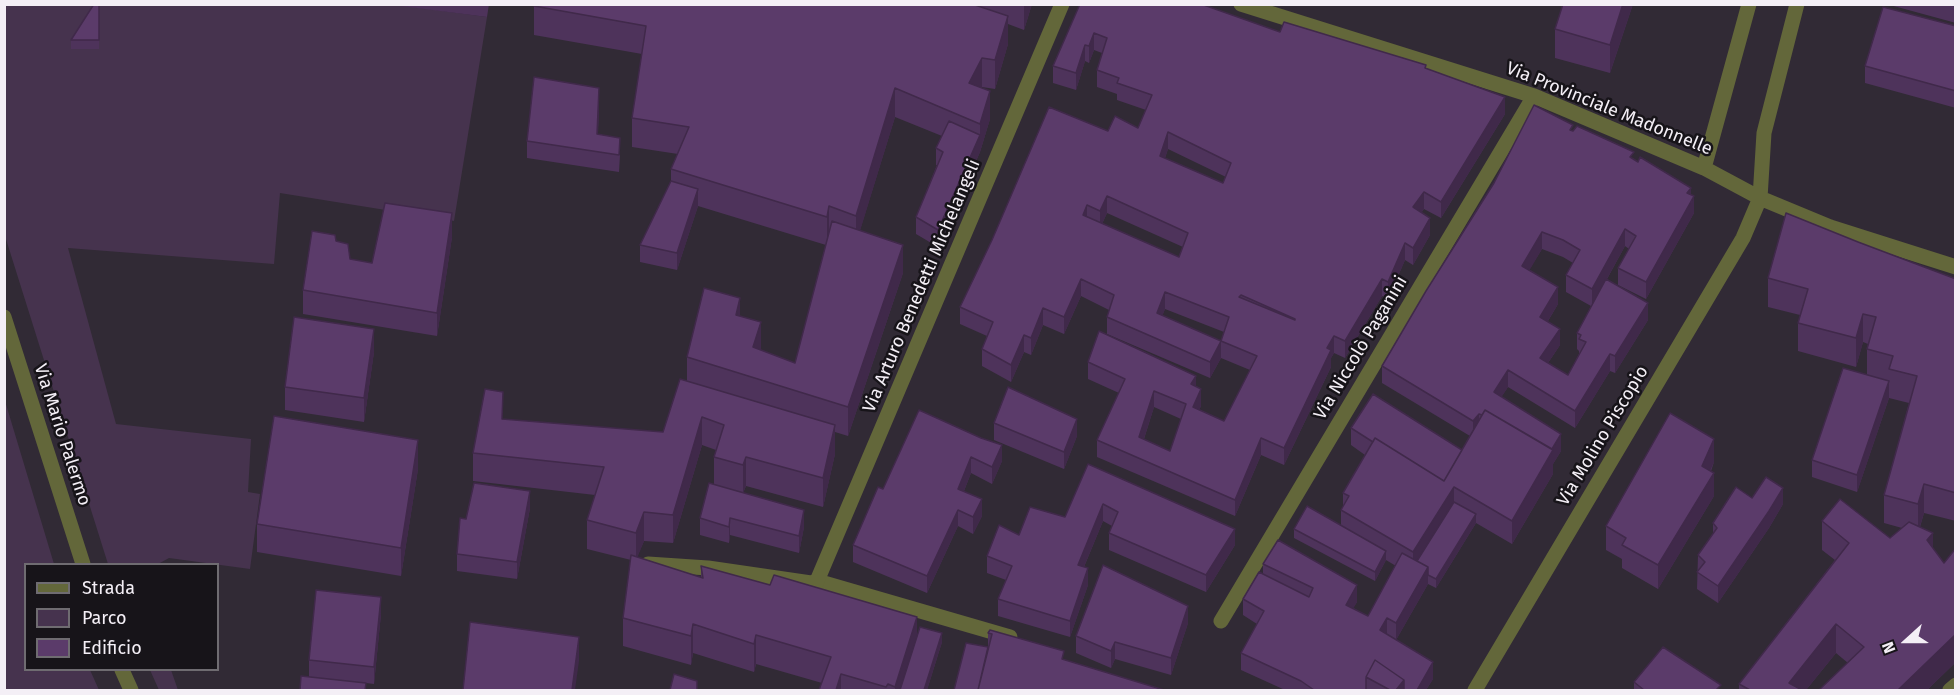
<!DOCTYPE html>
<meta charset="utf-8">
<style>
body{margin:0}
#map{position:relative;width:1960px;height:695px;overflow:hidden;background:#312a35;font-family:"Fira Sans",sans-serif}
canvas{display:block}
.frame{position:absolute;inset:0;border:6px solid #f4eff6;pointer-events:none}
.legend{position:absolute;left:24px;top:563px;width:195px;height:108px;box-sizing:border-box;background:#171419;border:2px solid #6f6c71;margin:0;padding:8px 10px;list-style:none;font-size:18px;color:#f4eff6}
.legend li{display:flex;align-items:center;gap:12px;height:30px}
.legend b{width:30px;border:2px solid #6f6c71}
.north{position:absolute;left:1876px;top:611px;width:60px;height:60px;-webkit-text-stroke:4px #171419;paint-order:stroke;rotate:249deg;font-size:16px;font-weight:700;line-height:24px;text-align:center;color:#f4eff6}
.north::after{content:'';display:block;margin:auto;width:21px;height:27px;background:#f4eff6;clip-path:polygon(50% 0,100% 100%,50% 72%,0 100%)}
</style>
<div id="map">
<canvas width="1960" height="695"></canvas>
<div class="frame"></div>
<ul class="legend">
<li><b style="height:8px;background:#63673a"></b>Strada</li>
<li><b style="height:16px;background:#46334e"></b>Parco</li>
<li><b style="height:16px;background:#5b3b6a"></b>Edificio</li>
</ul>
<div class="north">N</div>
</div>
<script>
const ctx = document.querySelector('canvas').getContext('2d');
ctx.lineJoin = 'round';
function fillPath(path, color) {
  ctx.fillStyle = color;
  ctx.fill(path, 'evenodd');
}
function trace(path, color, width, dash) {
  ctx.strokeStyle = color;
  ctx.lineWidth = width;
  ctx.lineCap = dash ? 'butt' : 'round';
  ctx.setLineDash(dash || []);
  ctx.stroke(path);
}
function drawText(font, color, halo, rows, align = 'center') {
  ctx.font = font + ' "Fira Sans",sans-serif';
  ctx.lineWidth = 5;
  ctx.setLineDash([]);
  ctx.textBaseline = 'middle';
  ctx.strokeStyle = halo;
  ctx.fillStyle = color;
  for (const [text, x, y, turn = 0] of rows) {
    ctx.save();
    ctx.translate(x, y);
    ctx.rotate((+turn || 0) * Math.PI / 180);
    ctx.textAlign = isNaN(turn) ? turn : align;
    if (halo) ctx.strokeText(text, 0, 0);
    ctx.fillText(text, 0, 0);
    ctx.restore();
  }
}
const green = new Path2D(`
 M392,4l95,13 -33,204 -174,-28 -6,71 -206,-16 48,176 135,15 -3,53 12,2 -10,75 -81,-11 -11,6h-50l-103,-328 -1,-231z
 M5,401l49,163h-28v106h64l9,20h-94z
 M150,670h21l7,20h-19z`);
const service = new Path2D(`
 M817,581l193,56`);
const minor = new Path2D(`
 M1241,4l293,92 170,72 56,30 70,29 126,40
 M1704,168l45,-164
 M648,564l60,4 103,15 6,-2 245,-577
 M1221,621l313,-525
 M1475,690l268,-452 17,-40 4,-65 33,-129
 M1950,690l6,-5`);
const tertiary = new Path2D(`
 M4,317l79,247
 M122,670l9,20`);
const wall = new Path2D(`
 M99,4v45h-28v-9z
 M401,4h88l-2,13 -86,-11z
 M534,4h498l-8,26 -16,-6v20l-13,45 -13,-2 -1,1 9,31 -10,33 -42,95 -22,-13v-17l21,-52h-1v-17l6,-12 -47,-19 -35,113 43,43 -55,163 -13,-4v22l-12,53 -77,-21 -3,7 61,34 -5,26 -69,-18 -1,8 -29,-8v-17l14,-33v-28l2,-7 -14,-5 -29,98 -29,-2 -7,16 64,21v-12l216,71 25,5 -15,48h-108l3,-7 -66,-19 -2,8 -61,-19 -2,12 -68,-19v-28l8,-58 -44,-11v-29l8,-25 -122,-14v-28l30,-34 160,13 24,-51v-24l53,-41 21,34 34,13 31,-118 -128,-39 -21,64 -37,-8v-17l31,-64v-12l7,-15 -46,-7v-29l10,-64 -108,-19z
 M1080,4l134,6 66,22 146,37 79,45 -64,104 -17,-9 -3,4 9,22 -17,30 -8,-5 -17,39 -6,-3 -37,62 -11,-5 -3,5v9l-47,98 -23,-10 -26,61 -138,-59v-17l22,-47 -31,-14v-17l108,25 5,19 -2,4 25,11 26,-51 -29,-12 -11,20 -103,-44v-17l2,-7 -28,-14 -17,38 -21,-9 -12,30 -7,-3 -13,30 -29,-16v-17l5,-13 -27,-12v-17l148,-176 30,-3 8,-18 -29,-10v-6l-20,-7v-17l5,-17 -8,-3 -5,13 -4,-2 -9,29 -23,-7v-17zM1168,149l58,28 -3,6 -58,-25zM1107,213l76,34 -4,10 -77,-33zM1165,309l59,23 -3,9 -59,-25zM1154,407l27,12 -11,32 -26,-12z
 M1633,4l-23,69 -55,-15v-29z
 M1890,4h66v19l-66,-18z
 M1956,26v82l-91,-25v-17z
 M599,105l-1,29 22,21 -1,17 -92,-14v-17z
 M1573,131l61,28 57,36 3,18 -48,86 -28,-14v-17l11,-19 -4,-3 -18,33 41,41 -33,53 -5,-2 -35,57 -67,-41 -7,10 60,54 -8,13v10l-41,70 -36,-21 -40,65 -8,-4 -32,56 37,39 -7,11h-141l-44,-20v-17l16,-29 -14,-9v-16l20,-25v-10l94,38 -4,6 15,8 28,-50 -10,-6 -11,21 -81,-43v-9l47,-4v-15l2,-3v-14l22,-38 -14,-10v-17l111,22 8,-14 -88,-53v-17zM1542,249l21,8 10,6 -7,12v17l25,14 -14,27v16l2,2v3l-11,21 -20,-12 12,-18 -12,-24 10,-17 -29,-34z
 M452,237l-15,99 -134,-22v-24l33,-49 14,18 22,4z
 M1858,242l98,37v242l-32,-8 -4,14 13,21 23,114 -29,28h-108l29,-27 -12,-10 -30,37h-67v-6l96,-124 -13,-10v-29l68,17 12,-10 -18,-5v-28l25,-92 -20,-5 -32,94 -45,-15v-17l55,-85v-26l1,-5 -5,-2 -7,25 -58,-16v-28l2,-8 -32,-8v-29z
 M374,352l-10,70 -79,-12v-23z
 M919,410l83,51 -10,23 -21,-11 -7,18 18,25 -9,18 -15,-8 -31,67 -74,-31v-17l30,-56z
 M994,423l83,13 -13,33 -70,-29z
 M1714,462l-3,9 3,25 -56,93 -36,-21v-9l-16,-9v-24z
 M1088,464l147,81 -29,47 -97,-42v-17l3,-7 -9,-5 -19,46 4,18 -18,52 -72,-21v-17l8,-19 -19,-7v-17l32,-21 46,-18z
 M418,469l-17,107 -144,-24v-28z
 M1752,498l31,6 -14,24 -51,75 -21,-14 1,-34 15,-21v-11z
 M530,508l-13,71 -60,-8v-17l9,-35z
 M381,614l-7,70 -8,-1v7l-57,-13v-17z
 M1188,623l-17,52 -56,-16 -4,9 -35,-15v-17z
 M990,630l74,30 -76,-12v-15z
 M1634,682l87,8h-87z`);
const shadedWall = new Path2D(`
 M1024,4h8l-8,26z
 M1623,4h10l-23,69v-28z
 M1008,16v28l-13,45v-29z
 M1094,33v17l-5,13v-17z
 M1085,45v16l-9,29v-17z
 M982,58v29l-13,25v-29z
 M599,88v17l-2,46v-17z
 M895,88v29l-39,127v-28z
 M990,91v28l-10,33v-28z
 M1505,97v17l-64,104v-16z
 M1168,132v17l-8,24v-17z
 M980,135v17l-42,95v-17z
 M1691,188v15l3,-7v17l-48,86v-17l41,-89z
 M698,189v17l-21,64v-17z
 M1424,192v17l-11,15v-17z
 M1107,196v17l-7,15v-17z
 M1087,205v17l-4,-7z
 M829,206v28l-2,11v-28z
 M452,213v24l-15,99v-23z
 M1430,218v17l-17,30v-17z
 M1625,229v17l-33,60v-17z
 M1542,232v17l-20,34v-17z
 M1405,243v17l-17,39v-17z
 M903,245v28l-55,163v-29z
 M1081,279v17l-17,38v-17z
 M1382,279v17l-37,62v-17z
 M1558,287v17l-18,30v-17z
 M1165,292v17l-8,21v-17z
 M740,298v29l-4,-12z
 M1648,303v17l-33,53v-17z
 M1043,308v17l-12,30v-17z
 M1863,314v28l-7,25v-29z
 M761,322v28l-8,-3z
 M374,329v23l-10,70v-24z
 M1560,329v16l-20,30v-17z
 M1024,335v17l-13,30v-17z
 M1334,336v17l-3,5v9l-47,98v-17l43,-100z
 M1221,341v17l-11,20v-16z
 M1610,354v17l-35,57v-17z
 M1508,370v17l-14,22v-17z
 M1196,376v16l-5,-8z
 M1889,381v17l-32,94v-17z
 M1201,389v17l-8,18v-17z
 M1154,391v16l-15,47v-17z
 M1479,414v17l-6,6v-16z
 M702,417v28l-29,98v-28z
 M1077,419v17l-13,33v-17z
 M835,425v29l-12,53v-29z
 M1561,434v17l-8,13v10l-41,70v-23z
 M1261,438v17l-26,61v-16z
 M1714,439v23l-12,27v-23z
 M418,440v29l-17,107v-28z
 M1002,445v16l-10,23v-17z
 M746,457v29l-3,7v-28z
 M971,457v16l-13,33v-17z
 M1714,473v23l-56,93v-24z
 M1924,484v29l-6,19v-28z
 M1454,487v23l-41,66v-24z
 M1783,488v16l-14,24 -51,75v-17z
 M530,491v17l-13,71v-17z
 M982,499v17l-9,18v-17z
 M1103,504v17l-25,60v-16z
 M804,510v17l-5,26v-17z
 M958,510v16l-31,67v-17z
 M644,512v29l-8,20v-28z
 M1476,514v9l-40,65v-9z
 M730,518v17l-1,8v-16z
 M1235,529v16l-29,47v-17z
 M1933,533v28l-6,-21z
 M1386,551v9l-11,21v-9z
 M1428,567v17l-32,56v-17z
 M1088,568v17l-18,52v-16z
 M1357,585v17l-11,19v-16z
 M381,597v17l-7,70v-17z
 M1188,606v17l-17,52v-17z
 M917,617v29l-14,44h-8v-3z
 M1387,618v17l-7,-5z
 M693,624v29l-2,12v-29z
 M1836,624v29l-30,37h-17v-7z
 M942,633v9l-15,48h-3z
 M1956,634v28l-29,28h-29z
 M756,635v29l-2,8v-28z
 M579,637v24l-4,29h-3z
 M1115,642v17l-4,9v-17z
 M1433,662v17l-7,11h-9z
 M841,674v16h-5z
 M1404,680v10h-8z`);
const building = new Path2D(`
 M94,4h5v36h-28z
 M534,4h438l36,12 -13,44 -13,-2 -13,25 21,8 -10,33 -85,-36 -39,128 -27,-10 -2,11 -156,-48 18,-42 -57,-9 14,-92 -112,-20z
 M1080,4h121l79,28 4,-10 142,43 -1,3 80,29 -64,105 -17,-10 -11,15 17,11 -17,30 -8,-5 -17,39 -6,-3 -37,62 -11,-5 -7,12 4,2 -47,98 -23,-10 -26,62 -138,-60 28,-61 -37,-17 11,-31 97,45 -5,8 10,5 -8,18 31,14 33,-65 -36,-15 -11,21 -103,-45 7,-22 -33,-16 -17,38 -21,-9 -12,30 -7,-3 -13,30 -29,-16 11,-27 -33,-15 32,-67 57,-133 59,24 7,-15 23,12 14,-33 -35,-12 2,-5 -22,-8 10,-32 -13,-5 -5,13 -4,-1 -9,28 -23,-7zM1168,132l63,31 -8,20 -63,-27zM1107,196l81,37 -9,24 -96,-42 4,-10 13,6zM1165,292l64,25 -8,24 -64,-28zM1241,295l54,24v1l-56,-23zM1154,391l32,13 -16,47 -31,-14z
 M1563,4h60l-13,41 -55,-16z
 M1883,7l73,19v65l-91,-25z
 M534,77l65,11 -2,46 23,4 -1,17 -92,-14z
 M1534,105l39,20 -3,5 3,1 4,-5 57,26 -4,5 8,5 2,-5 51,31 -4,5 7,3 -48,86 -28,-14 18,-32 -11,-7 -33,60 -26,-14 14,-25 -17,-10 -21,-8 -20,34 36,21 -18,30 20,12 -20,29 28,17 18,-33 -7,-3 2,-4 -4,-2 29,-54 42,24 -33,53 -5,-2 -35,57 -67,-41 -14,22 67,42 -9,15 -67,-39 -3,5 -3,-1 -6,7 -91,-55 44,-75 68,-108z
 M949,121l31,14 -42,95 -22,-13 27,-65 -7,-4z
 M671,181l27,8 -21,64 -37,-8z
 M385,203l67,10 -15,100 -134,-23 9,-59 23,4 1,6 12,3 2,15 22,4z
 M1786,213l72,29 98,37v214l-32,-9 -6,20 -34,-9 33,-119 -28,-7 4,-13 -26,-7 9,-32 -13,-3 -7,24 -58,-15 10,-34 -40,-11z
 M832,221l71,24 -55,162 -161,-50 17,-69 36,10 -4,17 25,7 -8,25 42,16z
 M294,317l80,12 -10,69 -79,-11z
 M1843,368l46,13 -32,94 -45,-15z
 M680,379l155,46 -12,53 -77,-21 -3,8 -29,-8 10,-32 -22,-8 -29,98 -29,-3 -8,21 -49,-13 17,-53 -131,-14 12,-64 18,3 -1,27 161,13z
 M1008,387l69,32 -13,33 -70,-29z
 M1373,394l89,56 -18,31 -69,-43 -2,4 -22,-14z
 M919,410l62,28 21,7 -10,22 -21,-10 -13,32 24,10 -9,18 -15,-7 -31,66 -74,-31 25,-58 5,2z
 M1485,410l68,40 -41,71 -58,-34 -41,65 -72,-42 8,-14 -6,-3 32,-55 69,43z
 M1670,413l44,26 -12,27 12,7 -56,92 -36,-20 4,-7 -20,-12z
 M274,416l144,24 -17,108 -144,-24z
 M1088,464l147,65 -29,46 -97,-42 9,-21 -15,-8 -25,61 10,3 -18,53 -72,-22 14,-33 -25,-10 12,-31 20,10 11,-28 35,10z
 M1766,477l17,11 -14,23 -51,75 -21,-14 8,-10 -7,-7 19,-27 -4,-5 23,-36 16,11z
 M474,483l56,8 -13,71 -60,-8 3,-36 6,1z
 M709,483l95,27 -5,26 -69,-18 -1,9 -29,-9z
 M1840,499l50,39 19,-16 24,11 -6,7 17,23 12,-15v86l-58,56h-79l45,-43 -28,-23 -47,59 13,7h-52l-11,-6 110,-141 -27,-22z
 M1454,502l22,12 -40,65 -8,-4v-8l-11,-6z
 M1307,506l79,45 -11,21 -81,-43z
 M1278,540l79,45 -11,20 22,11 34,-63 26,14 -32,56 -9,-5 -7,12 53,32 -16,28h-13v-10l-29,-20 -9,17v13h-52l-13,-9 -60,-28 23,-42 -21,-12 16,-27 50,25 4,-9 -50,-24z
 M631,555l72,23 -2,-12 69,19 4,-10 143,42 -22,70 -7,-3 -2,3 -45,-13 -5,16h-17l12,-33 -75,-22 -2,9 -61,-20 -2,12 -68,-18z
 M1103,565l85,41 -17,52 -56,-16 -4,9 -35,-15z
 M316,590l65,7 -7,70 -65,-7z
 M470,622l109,15 -7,53h-109z
 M920,627l22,6 -18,57h-24z
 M990,630l74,21 -2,8 102,31h-186l14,-56 -4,-1z
 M966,643l22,4 -10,43h-24z
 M1663,647l58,38 -5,5h-72l-10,-8z
 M1375,660l29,20 -8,10h-6l-24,-13z
 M674,674l23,7v9h-27z
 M301,676l65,7 -1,7h-65z`);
const streetNames = [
 ["Via Provinciale Madonnelle",1609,109,22],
 ["Via Arturo Benedetti Michelangeli",922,286,-67],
 ["Via Niccolò Paganini",1361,348,-59],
 ["Via Mario Palermo",62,435,72],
 ["Via Molino Piscopio",1603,436,-59]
];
fillPath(green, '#46334e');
trace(service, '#63673a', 15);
trace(minor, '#63673a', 15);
trace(tertiary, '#63673a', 15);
fillPath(wall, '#4e335b');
fillPath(shadedWall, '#40294a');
fillPath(building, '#5b3b6a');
trace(building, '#40294a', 1.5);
drawText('18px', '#f4eff6', '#171419', streetNames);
</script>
